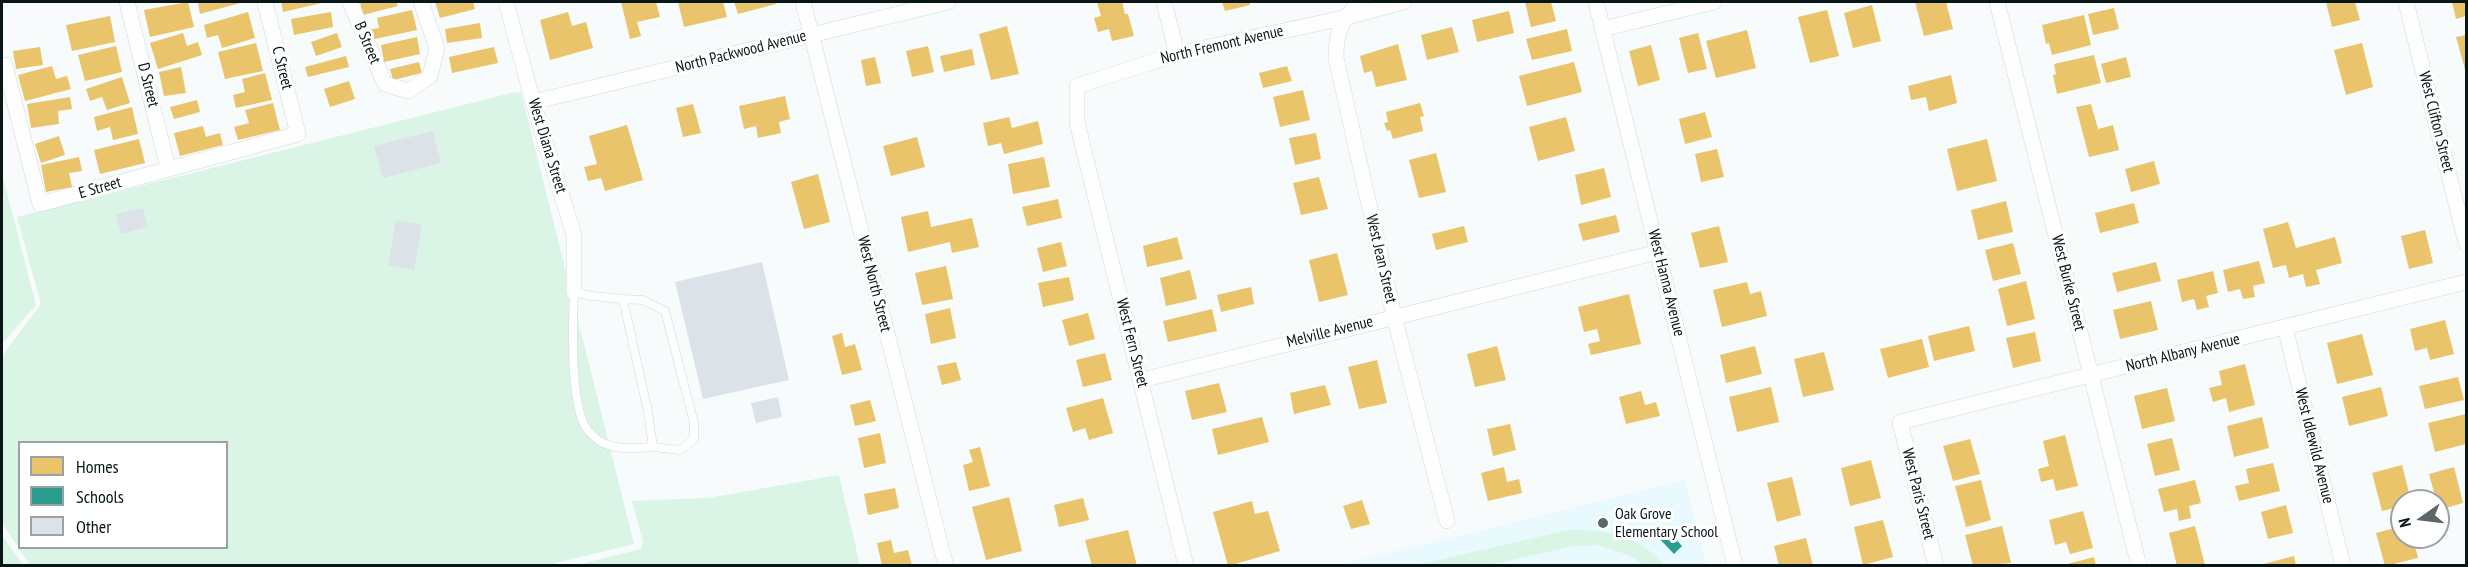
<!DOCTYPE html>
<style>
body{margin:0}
#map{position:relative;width:2468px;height:567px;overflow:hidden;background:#f7fbfc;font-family:"PT Sans Narrow",sans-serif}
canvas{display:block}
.frame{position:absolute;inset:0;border:3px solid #081618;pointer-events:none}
.legend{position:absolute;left:18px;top:441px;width:210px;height:108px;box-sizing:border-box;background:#fff;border:2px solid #9ca2a3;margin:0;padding:8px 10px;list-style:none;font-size:18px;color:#081618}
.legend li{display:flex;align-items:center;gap:12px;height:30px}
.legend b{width:30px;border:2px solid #9ca2a3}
.north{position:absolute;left:2390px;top:489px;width:60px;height:60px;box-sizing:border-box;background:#fff;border:2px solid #9ca2a3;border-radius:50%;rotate:256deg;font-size:16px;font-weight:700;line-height:24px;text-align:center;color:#081618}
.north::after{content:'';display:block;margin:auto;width:21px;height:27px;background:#5c6668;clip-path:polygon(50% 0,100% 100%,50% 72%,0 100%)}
</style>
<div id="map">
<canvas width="2468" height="567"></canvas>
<div class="frame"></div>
<ul class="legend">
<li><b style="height:16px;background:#e9c46a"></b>Homes</li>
<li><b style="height:16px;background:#2a9d8f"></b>Schools</li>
<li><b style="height:16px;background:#dbe3e8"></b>Other</li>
</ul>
<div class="north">N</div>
</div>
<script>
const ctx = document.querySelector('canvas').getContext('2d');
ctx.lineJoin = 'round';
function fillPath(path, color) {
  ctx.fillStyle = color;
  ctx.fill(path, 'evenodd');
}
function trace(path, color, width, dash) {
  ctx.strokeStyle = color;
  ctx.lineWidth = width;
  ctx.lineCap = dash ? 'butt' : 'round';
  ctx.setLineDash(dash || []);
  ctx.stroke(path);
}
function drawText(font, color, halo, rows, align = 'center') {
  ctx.font = font + ' "PT Sans Narrow",sans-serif';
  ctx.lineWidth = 6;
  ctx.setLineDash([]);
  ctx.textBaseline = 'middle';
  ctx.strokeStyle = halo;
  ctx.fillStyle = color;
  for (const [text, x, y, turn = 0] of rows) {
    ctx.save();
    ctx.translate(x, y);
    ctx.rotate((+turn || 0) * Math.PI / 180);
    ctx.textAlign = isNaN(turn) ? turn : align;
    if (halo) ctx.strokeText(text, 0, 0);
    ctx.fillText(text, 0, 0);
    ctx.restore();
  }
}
const built = new Path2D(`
 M1685,480l22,85 -372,1z`);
const green = new Path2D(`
 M521,92l113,452 -91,22 -513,-1 -28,-42v-167l39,-52 -24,-87 494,-124zM20,442h206v106h-206z
 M2,173l34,132 -34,39z
 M839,475l21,90h-283l64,-16 2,-7 -11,-41 76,-3z
 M1568,530c37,-1 72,5 96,35h-20l-15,-10 -33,-10 -23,1 -84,19h-72z
 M2,535l21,30h-21z`);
const homes = new Path2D(`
 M188,2l6,25 -44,10 -6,-27z
 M205,2h39l-44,12 -2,-11z
 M281,2h45l-43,10z
 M360,2h36l2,4 -35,9z
 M435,2h38l2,7 -35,9z
 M621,2h35l4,15 -23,5 4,14 -11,3z
 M678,2h45l4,15 -43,10z
 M734,2h41l1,2 -38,10z
 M1097,2h25l3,12h3l6,22 -22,5 -3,-12 -11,3 -4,-14 7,-2z
 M1222,2h28v3l-25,6z
 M1525,2h26l5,19 -25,6z
 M1915,2h31l7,27 -29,7z
 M2326,2h29l5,18 -28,7z
 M2452,2h14v14l-10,3z
 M1872,5l9,36 -28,7 -9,-35z
 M2114,8l5,21 -26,6 -5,-21z
 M412,10l5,20 -47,10 -3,-10 12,-2 -2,-10z
 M1827,10l12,46 -29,7 -12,-46z
 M1509,11l5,22 -37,9 -5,-22z
 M248,12l7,26 -33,10 -4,-13 -11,3 -3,-13z
 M331,12l2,15 -39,8 -3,-16z
 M568,12l4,14 14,-4 7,26 -43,12 -10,-40z
 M2084,15l7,30 -39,10 -3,-12 -3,1 -4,-19z
 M110,16l5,26 -43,9 -6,-26z
 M480,23l2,15 -35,5 -2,-14z
 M1007,26l12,48 -28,6 -12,-46z
 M1452,27l7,25 -32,8 -6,-25z
 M1567,29l5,22 -40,9 -6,-21z
 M1747,30l9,38 -40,10 -10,-37z
 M183,33l4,13 11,-4 4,13 -44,14 -8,-26z
 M337,33l5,14 -26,9 -5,-14z
 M1698,33l9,36 -19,4 -9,-35z
 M2466,35v38l-10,-36z
 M417,37l3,17 -36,8 -3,-17z
 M256,43l7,28 -38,8 -7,-27z
 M2362,43l11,44 -27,8 -12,-45z
 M1398,44l9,36 -31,7 -4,-16 -8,2 -4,-17z
 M1651,45l9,35 -22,6 -9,-35z
 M116,46l6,26 -37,9 -7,-26z
 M928,46l6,26 -22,5 -6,-26z
 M40,47l3,18 -27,4 -3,-18z
 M494,47l4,16 -46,10 -3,-16z
 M972,49l3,16 -31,7 -4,-16z
 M2094,55l7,28 -44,11 -4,-19 3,-1 -2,-10z
 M346,56l3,11 -41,10 -3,-10z
 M875,57l6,26 -15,3 -5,-26z
 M2126,57l5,20 -25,6 -5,-19z
 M419,62l3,11 -29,7 -3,-11z
 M1574,62l8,30 -55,14 -8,-30z
 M52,66l4,13 11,-3 4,13 -46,12 -7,-26z
 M1287,66l5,15 -29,7 -4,-15z
 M181,67l5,26 -22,3 -5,-24z
 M265,73l7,27 -36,8 -3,-13 12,-3 -3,-13z
 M1951,75l6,28 -28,8 -3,-14 -15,3 -3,-14z
 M122,77l8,26 -23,7 -5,-13 -12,4 -4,-12z
 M349,81l6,18 -25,8 -6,-18z
 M1303,90l7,30 -30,7 -7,-30z
 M785,96l5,23 -11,3 2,11 -23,5 -2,-12 -12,3 -5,-23z
 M70,97l2,12 -14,2 1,13 -28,4 -4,-24z
 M197,100l3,12 -26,7 -4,-12z
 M273,103l7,27 -42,10 -4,-13 15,-4 -4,-13z
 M1420,103l4,13 -4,1 3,14 -30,8 -3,-9 -3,1 -3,-8 4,-1 -2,-10z
 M693,104l8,29 -18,4 -7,-29z
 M2091,104l7,25 15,-4 6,25 -30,7 -13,-50z
 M132,107l6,27 -25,6 -3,-13 -13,4 -3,-14z
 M1705,112l7,25 -27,7 -6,-25z
 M1009,117l3,11 26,-7 5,23 -39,10 -3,-11 -13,3 -5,-23z
 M1566,117l9,34 -37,10 -9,-34z
 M627,125l16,55 -38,11 -4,-13 -13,3 -4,-14 13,-3 -8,-28z
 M203,126l3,11 14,-4 3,12 -43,11 -6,-23z
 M1316,133l5,26 -26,6 -6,-27z
 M59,136l6,19 -24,8 -6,-19z
 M917,137l8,30 -34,9 -8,-30z
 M139,139l6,24 -45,11 -6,-24z
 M1987,139l10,42 -40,10 -10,-42z
 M1717,149l7,28 -23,5 -6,-28z
 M1436,153l10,39 -27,6 -10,-38z
 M79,157l3,14 -13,2 3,14 -26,5 -5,-27z
 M1044,157l6,30 -37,7 -5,-30z
 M2154,161l6,23 -29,8 -6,-23z
 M1604,168l7,29 -30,8 -6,-30z
 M818,174l12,48 -26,7 -13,-47z
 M1319,177l9,32 -27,6 -8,-32z
 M1058,199l4,19 -35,8 -5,-19z
 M2006,201l7,31 -35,8 -7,-30z
 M2134,203l5,20 -39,10 -5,-20z
 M928,211l3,16 41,-9 7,29 -27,6 -2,-11 -42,10 -7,-35z
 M1616,215l4,17 -37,9 -5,-17z
 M2288,222l8,26 39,-11 7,26 -26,7 4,14 -14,3 -3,-13 -14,4 -3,-13 -13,3 -10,-39z
 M1464,226l4,16 -32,8 -4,-16z
 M1719,226l9,36 -28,6 -9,-35z
 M2425,230l8,33 -24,6 -8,-33z
 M1177,237l6,22 -36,8 -4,-21z
 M1061,242l6,24 -24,6 -6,-24z
 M2013,243l8,31 -28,7 -8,-31z
 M1337,253l11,42 -29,7 -10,-42z
 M2259,261l6,22 -12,3 2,11 -12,2 -3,-10 -12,3 -5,-22z
 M2156,262l5,19 -44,11 -5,-19z
 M946,266l7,33 -31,6 -7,-32z
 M1190,270l7,29 -31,7 -6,-28z
 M2213,271l5,22 -12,3 3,11 -12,3 -3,-11 -12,3 -5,-22z
 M1069,277l5,23 -31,7 -5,-24z
 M2026,281l9,38 -28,7 -9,-37z
 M1747,282l3,12 11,-3 6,25 -45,11 -9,-37z
 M1251,287l3,17 -33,8 -4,-17z
 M1629,294l12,50 -50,11 -3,-11 12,-3 -3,-12 -13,3 -6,-25z
 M2151,301l7,29 -38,9 -7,-29z
 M950,308l6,30 -25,6 -6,-30z
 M1212,309l5,22 -49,11 -5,-21z
 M1088,313l7,26 -26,7 -7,-26z
 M2445,320l9,34 -24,6 -3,-12 -12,3 -5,-22z
 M1969,326l6,25 -41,10 -6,-25z
 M2035,332l6,29 -28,7 -7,-30z
 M842,333l3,14 10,-3 7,26 -20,5 -10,-39z
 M2362,334l11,41 -36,9 -10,-41z
 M1922,339l7,28 -41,11 -8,-29z
 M1497,346l9,34 -31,7 -8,-33z
 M1755,346l7,28 -36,9 -6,-28z
 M1824,352l10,38 -31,7 -9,-38z
 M1105,353l7,27 -29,7 -7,-27z
 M1377,360l10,43 -28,6 -11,-42z
 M956,362l5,18 -19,5 -5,-19z
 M2245,364l10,41 -26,7 -3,-14 -13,4 -4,-14 13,-3 -3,-14z
 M2458,377l6,23 -39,9 -6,-23z
 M1219,383l8,29 -35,8 -7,-29z
 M1325,385l6,20 -37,9 -4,-21z
 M1771,387l8,35 -42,10 -8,-35z
 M2381,387l7,29 -39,10 -7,-29z
 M2167,388l8,33 -33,8 -8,-33z
 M1641,391l4,14 11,-3 4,14 -34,8 -7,-27z
 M1103,398l10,35 -24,7 -4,-12 -12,4 -7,-24z
 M870,400l6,21 -21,5 -5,-21z
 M2466,414v30l-31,8 -7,-29z
 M1262,417l7,25 -51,13 -6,-26z
 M2262,417l7,31 -35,9 -7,-31z
 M1510,424l6,26 -23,6 -6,-27z
 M880,433l6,30 -22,5 -6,-30z
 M2065,435l13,51 -22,5 -3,-12 -12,3 -3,-13 11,-3 -6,-25z
 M2172,438l8,32 -25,6 -8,-32z
 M1970,439l10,35 -27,7 -10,-35z
 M980,447l10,39 -21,5 -6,-26 10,-3 -4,-12z
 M1871,460l10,38 -31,8 -9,-38z
 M2273,463l7,28 -41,10 -4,-15 14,-3 -3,-14z
 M2402,465l9,36h-9v5l-20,5 -10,-38z
 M1504,467l3,15 12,-3 3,14 -34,8 -7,-28z
 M2454,467l9,36 -24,7 -10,-36z
 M1792,477l9,38 -24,7 -10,-39z
 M1981,480l10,40 -25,7 -11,-41z
 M2195,480l6,23 -12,3 2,12 -12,3 -2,-12 -13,3 -6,-23z
 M895,488l4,20 -31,7 -4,-21z
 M1009,497l13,54 -36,9 -14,-53z
 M1083,498l6,22 -30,7 -5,-22z
 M1362,500l8,24 -19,5 -8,-23z
 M1252,501l3,13 13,-3 12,40 -52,15 -15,-54z
 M2286,505l7,28 -25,6 -7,-27z
 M2083,511l10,37 -23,6 -4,-12 -11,3 -6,-25z
 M1883,520l10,37 -30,8 -9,-38z
 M2002,526l9,37 -38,3 -8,-31z
 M2195,526l10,39 -28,1 -8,-33z
 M2399,527l2,11 12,-1 5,21 -33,8 -9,-33z
 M1128,530l9,36h-45l-7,-26z
 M1806,538l7,28h-34l-5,-20z
 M891,540l3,13 14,-3 4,16h-30l-5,-23z
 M2294,556l2,10h-36v-1z
 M2094,557l2,9h-32v-1z`);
const schools = new Path2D(`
 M1664,526l18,20 -8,8 -19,-20z`);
const building = new Path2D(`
 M433,131l8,32 -58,15 -9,-32z
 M143,208l5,19 -27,7 -5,-20z
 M396,220l26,5 -8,45 -26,-5z
 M762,262l27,118 -86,19 -28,-117z
 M778,397l4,20 -26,6 -5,-20z`);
const service = new Path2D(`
 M574,292l18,4 31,3 25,113 5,35c-18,1 -40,4 -55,-7 -5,-4 -13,-12 -15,-18 -12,-29 -11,-98 -9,-130z
 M623,299l20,1 22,11 29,112v16l-14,11 -27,-3`);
const minor = new Path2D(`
 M127,2l41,166
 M350,2l35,82 23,7 22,-15 7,-28 -16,-46
 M506,2l27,100 41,133v57
 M803,2l143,564
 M1164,2l13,52
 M1360,2c-19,18 -24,29 -24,56l58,258 53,205
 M1596,2l139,564
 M1997,2l142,564
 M2406,2l60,241
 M1602,29l112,-27
 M5,65l35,139 258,-70 -33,-132
 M533,102l415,-100
 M2285,327l58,239
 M1142,380l516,-128
 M1186,566l-109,-444v-36l100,-32 166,-36 61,-16
 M1936,566l-36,-144 566,-140`);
const markers = [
 [1603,523,6,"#5c6668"]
];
const streetNames = [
 ["B Street",367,43,67],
 ["North Fremont Avenue",1222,45,-13],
 ["North Packwood Avenue",741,52,-14],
 ["C Street",282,68,76],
 ["D Street",148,85,76],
 ["West Clifton Street",2436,122,76],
 ["West Diana Street",547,146,73],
 ["E Street",100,188,-16],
 ["West Jean Street",1381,259,77],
 ["West Hanna Avenue",1666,283,76],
 ["West Burke Street",2068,283,76],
 ["West North Street",874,284,76],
 ["Melville Avenue",1330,332,-14],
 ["West Fern Street",1132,343,76],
 ["North Albany Avenue",2183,353,-14],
 ["West Idlewild Avenue",2314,446,76],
 ["West Paris Street",1918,494,76]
];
const poiNames = [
 ["Oak Grove",1615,514],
 ["Elementary School",1615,532]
];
fillPath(built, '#e8fafd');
fillPath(green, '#daf5e6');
fillPath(homes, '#e9c46a');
fillPath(schools, '#2a9d8f');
fillPath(building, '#dbe3e8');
trace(service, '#d1dadc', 9);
trace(minor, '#d1dadc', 16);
trace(service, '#fefeff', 8);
trace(minor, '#fefeff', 15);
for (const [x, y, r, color] of markers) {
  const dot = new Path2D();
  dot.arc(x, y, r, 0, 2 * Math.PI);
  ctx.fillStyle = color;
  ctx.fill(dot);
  trace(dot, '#fff', 2);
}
drawText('16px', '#081618', '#fff', streetNames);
drawText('16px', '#081618', '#fff', poiNames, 'left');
</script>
